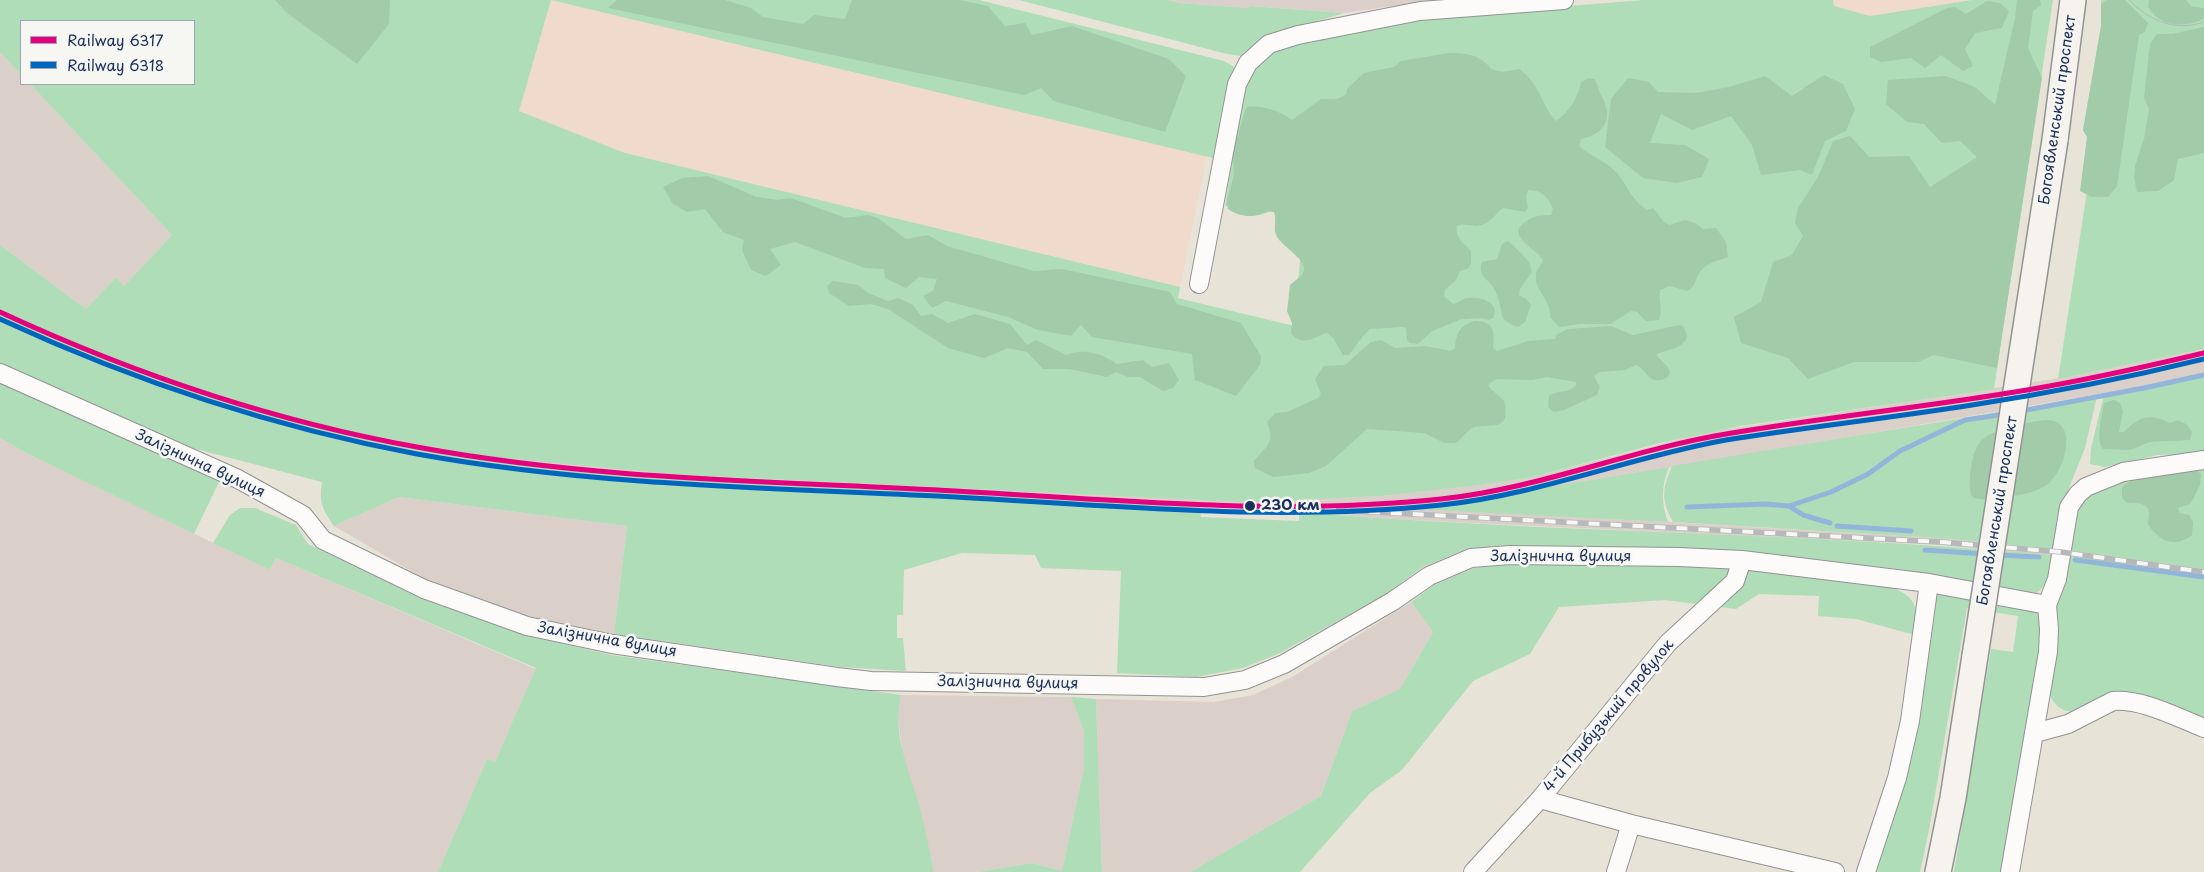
<!DOCTYPE html>
<meta charset="utf-8">
<style>
body{margin:0}
#map{position:relative;width:2204px;height:872px;overflow:hidden;background:#e8e3d7;font-family:"Playpen Sans",sans-serif}
canvas{display:block}
.legend{position:absolute;left:20px;top:20px;width:175px;height:65px;box-sizing:border-box;background:#f6f6f2;border:1px solid #9ea6b7;margin:0;padding:6px 9px;list-style:none;font-size:15px;color:#1b2f5e}
.legend li{display:flex;align-items:center;gap:10px;height:25px}
.legend b{width:25px;border:1px solid #9ea6b7}
</style>
<div id="map">
<canvas width="2204" height="872"></canvas>
<ul class="legend">
<li><b style="height:6px;background:#e5007d"></b>Railway 6317</li>
<li><b style="height:6px;background:#0065bd"></b>Railway 6318</li>
</ul>
</div>
<script>
const ctx = document.querySelector('canvas').getContext('2d');
ctx.lineJoin = 'round';
function fillPath(path, color) {
  ctx.fillStyle = color;
  ctx.fill(path, 'evenodd');
}
function trace(path, color, width, dash) {
  ctx.strokeStyle = color;
  ctx.lineWidth = width;
  ctx.lineCap = dash ? 'butt' : 'round';
  ctx.setLineDash(dash || []);
  ctx.stroke(path);
}
function drawText(font, color, halo, rows, align = 'center') {
  ctx.font = font + ' "Playpen Sans",sans-serif';
  ctx.lineWidth = 5;
  ctx.setLineDash([]);
  ctx.textBaseline = 'middle';
  ctx.strokeStyle = halo;
  ctx.fillStyle = color;
  for (const [text, x, y, turn = 0] of rows) {
    ctx.save();
    ctx.translate(x, y);
    ctx.rotate((+turn || 0) * Math.PI / 180);
    ctx.textAlign = isNaN(turn) ? turn : align;
    if (halo) ctx.strokeText(text, 0, 0);
    ctx.fillText(text, 0, 0);
    ctx.restore();
  }
}
const built = new Path2D(`
 M551,0l656,156 -27,131 -555,-134 -106,-42z
 M1833,0h139l-102,16 -36,-10z`);
const industrial = new Path2D(`
 M1168,0h266l-90,13 -94,-7 -1,2 -69,-5z
 M0,52l21,23v9h9l142,151 -48,51 -8,-9 -30,32 -86,-64z
 M0,310l35,17 135,54 167,48 347,46 576,27 122,-6 147,-18 174,-45 363,-56 138,-28v24l-53,12 -413,71 -250,41 -79,10 532,31 135,13 109,14 19,4v6l-58,-10 -206,-20 -532,-25 -109,-8 -614,-34 -203,-18 -145,-28 -100,-27 -114,-38 -89,-37 -34,-17z
 M0,438l30,17 240,115 6,-12 260,111 -41,93 -8,-3 -49,113h-438z
 M399,497l228,29 -13,108 -86,-17 -100,-36 -94,-55z
 M1411,602l22,30 -33,57 -48,22 -31,85 -131,76h-88l-6,-173 118,3 39,-7 39,-18z
 M901,695l170,2 13,35v35l-22,104 -30,-8 -55,9h-43l-15,-67 -15,-42 -7,-52z`);
const green = new Path2D(`
 M0,0h979l245,61 9,5 3,5 -6,14 -17,73 -662,-158 -32,111 106,42 555,134 -2,11 116,28 10,-110 -79,-10 19,-121 11,-21 19,-13 24,-11 122,-22 223,-18h190l1,6 36,10 102,-16h81l-59,389 -253,37 -81,17 -131,35 -60,8 -87,10 -122,6 -58,-2 -518,-25 -202,-19 -145,-27 -99,-27 -68,-21 -46,-17 -89,-37 -35,-17v-65l86,64 30,-32 8,9 48,-51 -142,-151h164v-63h-173v54l-21,-23z
 M1019,0h149l12,3 69,5v-2l95,7 -49,15 -48,26 -6,2 -14,-2z
 M2101,0h103v349l-146,30 36,-233 -7,-2v-7l-4,-7 18,-104z
 M0,313c151,73 316,123 481,146 100,15 201,18 301,24 140,8 279,16 418,24l1,10 98,4v-9c251,21 503,20 753,43 -3,20 -2,30 -21,42l-126,-27 -162,-19 -234,-6 -43,4 -43,18 -37,27 -106,59 -37,15 -47,9 -79,-4 4,-102 -80,-3 -6,-13 -73,-2 -58,17 -1,45h-6v23h6l3,33 -66,-4 -226,-33 13,-108 -228,-29 -65,29c-12,-17 -15,-24 -12,-44l-130,-34 -192,-85z
 M2204,373v81l-46,1 -54,12 -14,-3 1,-16 13,-53z
 M0,383l220,97 -26,54 -164,-79 -30,-17z
 M2097,396l-12,52 -28,70 -4,31 -112,-11 -268,-16c-12,-22 -11,-33 -1,-56z
 M2204,466v103l-135,-18 4,-30 10,-24 40,-19z
 M1669,467c-8,20 -8,35 -1,55l-255,-13 -6,-2 81,-10z
 M240,508h15l41,17 12,19 112,54 106,37 85,20 290,40c-9,38 7,72 18,109 6,22 10,45 15,68h-496l49,-113 8,3 41,-94 -260,-110 -6,12 -57,-27 17,-28z
 M2069,556l77,9 58,10v145l-56,-21 -76,13c-13,-2 -17,-7 -23,-18l7,-87z
 M1510,564c111,1 224,-1 334,16 20,3 50,3 66,18 9,10 6,24 5,37l-59,-16 -38,-3 1,-20 -60,-2 -23,15 -71,-9 -106,7 -29,47 -57,27 -71,89 -32,23 -70,79h-110l131,-76 31,-85 48,-22 33,-57 -22,-30 23,-17 40,-17z
 M1940,592l91,17 7,4 5,17 -40,242h-49l37,-223 22,3 5,-36 -51,-8 -38,222 -9,42h-47l62,-276z
 M1071,697l25,2 6,173h-125l55,-9 30,8 22,-104v-35z`);
const forest = new Path2D(`
 M275,0h115l-1,24 -32,40 -70,-51z
 M617,0h108l26,8 12,9 40,7 11,-9 31,4 7,-19h108l28,6 17,20 20,-3 7,12 40,-9 97,33 17,17 -21,56 -111,-31 -13,-13 -17,7 -416,-87z
 M2017,0h23l1,5 -8,6 -5,37 14,30 -45,290 -63,-13 -16,7h-64l-46,17 -20,-21 -47,-15 -7,-26 27,-15 12,-40 19,-7 11,-19 -8,-13 3,-15 20,-31 15,-36 17,-5 19,21 40,-1 21,31 47,-30 -17,-16 -18,2 -18,-19 -17,-2 -21,-18 2,-24 58,-4 29,11 20,18 20,-87z
 M2107,0h18l23,23 -3,9 -6,3 -22,151 -9,11h-16l-12,-6 7,-54 -4,-7 18,-104v-22z
 M2149,0h37l5,6 13,2v10c-11,8 -33,9 -44,1 -5,-2 -9,-8 -12,-12z
 M1987,1l13,2 9,8 -7,17 -27,5 -10,16 8,17 -10,5 -22,-16 -16,13 -14,-10 -30,4 -11,-5v-10l77,-39 8,-1 11,7z
 M2204,27v126l-26,6 -4,21 -16,11 -21,1 -3,-14 1,-12 9,-27 5,-30 -5,-11 6,-54 7,-10h15z
 M1449,53c17,0 31,1 42,16l11,3 17,-3c22,16 21,34 37,52 12,-8 23,-24 25,-39l8,-4 5,1c5,6 4,12 8,18 12,22 2,37 -21,42l-2,7c11,10 25,14 36,25 12,12 14,27 32,39l6,-2 11,14 5,3 16,-5 10,3 8,6 13,-1 10,14 2,15c-10,4 -21,5 -28,15 -5,6 -4,15 -13,19l-17,-5 -10,4c-2,11 3,19 -1,30l-13,1 -9,-9 -6,-1 -21,13h-30l-21,3 -9,-10c2,-17 -16,-26 -14,-42 0,-6 5,-9 7,-15 -6,-11 -38,-24 -18,-38 8,-6 15,-7 26,-7l2,-6c-4,-11 -12,-20 -25,-19l-2,6 2,12 -3,4 -22,-4c-7,5 -12,15 -22,17 -8,3 -16,-3 -24,1 -2,13 7,17 14,25v13l-4,5 -7,2 -4,9 -11,10 -1,6 9,8c6,-1 9,-6 15,-6 13,-2 33,5 25,20l-4,2 -7,-2 -20,1 -30,12 -14,13 -8,-1 -3,-3 -1,-12 -3,-1 -33,2 -7,7 -14,19h-6l-10,-17 -6,-5c-12,3 -24,15 -36,0l1,-10 -5,-12 3,-26c4,-3 8,-7 12,-10 11,-13 -21,-28 -26,-40 -3,-8 1,-15 -2,-23 -5,-2 -6,0 -12,2 -12,4 -24,2 -34,-5l-1,-8 7,-27 -1,-22 12,-41 2,-4c16,-2 32,4 45,13l29,-21h15l10,-4 1,-6 17,-16 30,-6 7,-6z
 M1824,75l19,9 12,25 -9,22 -21,10 -13,34 -12,-5 -39,5 -9,-30 -21,-29 -39,14 -31,-16 -11,29 35,2 24,14 -7,18 -25,6 -34,-5 -38,-31 6,-48 17,-21 21,4 9,10 38,1 33,-6 36,-11 27,20z
 M708,176l49,21 20,3 14,-2 55,20 22,-3 10,3 28,21 22,-4 19,11 87,25 28,-2 108,23 7,12 64,19 20,33 -1,9 -24,31 -41,-16 -3,-26 -100,-17 -11,-12 -10,11 -33,-6 -30,-13 -62,-16 -14,7 -9,-12 10,-5 4,-12 -18,-2 -13,11 -21,-10 -1,-9 -19,-1 -70,-26 -25,7 11,16 -15,11 -15,-6 -9,-20 2,-10 -21,-8 -18,-23 -18,3 -14,-8 -10,-17 19,-9z
 M1508,241c3,2 19,18 20,20 2,3 3,8 4,11l-12,17 -1,6 7,4 5,6 -6,17 -7,5 -6,-2 -9,-6c-2,-11 -4,-21 -9,-31 -6,-9 -17,-13 -12,-26l15,-3 5,-15z
 M833,281l25,4 10,8 20,8 10,-3 15,7 8,11 11,-2 16,9 27,-9 35,10 17,21 9,-5 30,15c19,-7 34,-2 51,9l26,-4 9,7 17,-4 10,17 -6,8 -10,3 -23,-14h-12l-12,-5 -9,5 -38,-8h-26l-16,-17 -19,-4 -24,10 -36,-10 -60,-39 -17,-5 -22,2 -20,-13 -2,-7z
 M1475,321c19,0 20,11 18,27l4,3 31,-10 27,-2 1,-4 12,-6 43,-3 22,9 47,-10 4,2 3,10c-6,14 -20,11 -31,18l12,12 2,6 -2,4c-20,10 -18,-4 -31,-12l-13,5 -25,2 -5,4 6,11 -3,8 -33,15 -10,2 -6,-5 1,-11c9,-7 18,-1 27,-11v-3l-29,-5 -15,3 -36,-1 -6,4 -2,3 16,15c9,36 -20,19 -33,28 -5,3 -10,10 -15,14h-12l-20,-10 -57,-4 -41,37 -17,7 -36,4 -18,-9 -1,-7c12,-15 22,-18 13,-39l8,-9 12,-1 31,-14 3,-4 -6,-15 9,-13 21,-1 26,-23 10,-2 14,8 30,-2 26,5 4,-3c1,-15 5,-23 20,-27z
 M2114,400l6,3 3,9 -4,20h5c16,-16 25,-19 46,-9l8,-3 8,4 6,8 -2,8 -40,2 -20,8 -27,-1c-8,-11 -1,-32 1,-46z
 M2050,420c29,5 14,51 -2,64 -13,10 -32,11 -48,14 -9,1 -23,4 -29,-3 -3,-14 0,-47 12,-56 12,-10 50,-19 67,-19z
 M2195,469l6,5 -1,11 -7,14 -3,5 -12,4 2,5 9,2 4,7 -1,13c-17,13 -31,7 -43,-9 -3,-9 -1,-1 0,-9 2,-15 -12,-14 -22,-14l-5,-5v-10c7,-13 58,-17 73,-19z`);
const stream = new Path2D(`
 M2021,411l123,-23 60,-13
 M1789,506l42,-14 37,-18 32,-23 65,-31 40,-6
 M1687,507l78,-3 24,2 14,9 27,8
 M1837,526l74,5
 M1925,550l59,4
 M1997,555l42,2
 M2075,560l129,17`);
const minor = new Path2D(`
 M1199,284l38,-200 11,-21 21,-19 29,-9 122,-24 144,-11
 M0,373l238,106 65,36 20,25 101,49 103,37 85,18 225,33 34,4 333,6 41,-7 39,-16 109,-63 36,-25 42,-18 39,-3 169,2 63,3 187,23 118,22
 M2035,733l33,-9 45,-23c30,-2 63,16 91,27
 M1540,799l91,25 204,48
 M1473,872l67,-73 128,-156 67,-62 7,-21
 M1616,872l15,-48
 M1866,872l31,-94 13,-57 19,-138
 M2010,872l38,-220 1,-23 -2,-24 10,-26 12,-72 9,-13 8,-7 37,-15 81,-12`);
const secondary = new Path2D(`
 M2055,140l18,-140
 M1938,872l15,-74 22,-142`);
const tram = new Path2D(`
 M2129,0c21,21 46,32 75,22`);
const rail = new Path2D(`
 M1259,506l682,36 120,10 143,20`);
const secondaryBridge = new Path2D(`
 M1975,656l80,-516`);
const rail1 = new Path2D(`
 M0,312c134,62 272,109 417,135 177,33 360,34 539,44 161,9 324,25 485,8 97,-10 189,-49 285,-65 100,-17 201,-27 301,-44 60,-10 118,-23 177,-37`);
const rail2 = new Path2D(`
 M0,319c134,62 272,108 417,135 177,32 360,34 539,43 161,9 324,25 485,8 97,-10 189,-48 285,-65 82,-13 164,-22 246,-35 78,-12 155,-27 232,-46`);
const markers = [
 [1250,506,6,"#1b2f5e"]
];
const streetNames = [
 ["Богоявленський проспект",2058,110,-82],
 ["Залізнична вулиця",200,464,25],
 ["Богоявленський проспект",1998,511,-81],
 ["Залізнична вулиця",1561,557],
 ["Залізнична вулиця",607,640,10],
 ["Залізнична вулиця",1008,683,1],
 ["4-й Прибузький провулок",1609,716,-50]
];
const stopNames = [
 ["230 км",1261,506]
];
fillPath(built, '#efdacb');
fillPath(industrial, '#dbd0c9');
fillPath(green, '#afddb7');
fillPath(forest, '#a2cba9');
trace(stream, '#92b6d9', 5);
trace(minor, '#929394', 20);
trace(secondary, '#929394', 28);
trace(minor, '#fcfbf9', 18);
trace(secondary, '#f6f2ee', 25);
trace(tram, '#b6b8bb', 1);
trace(rail, '#b6b8bb', 5.5);
trace(rail, '#f6f6f2', 4, [11]);
trace(secondaryBridge, '#929394', 28, []);
trace(secondaryBridge, '#f6f2ee', 25);
trace(rail1, '#e5007d', 5);
trace(rail2, '#0065bd', 5);
for (const [x, y, r, color] of markers) {
  const dot = new Path2D();
  dot.arc(x, y, r, 0, 2 * Math.PI);
  ctx.fillStyle = color;
  ctx.fill(dot);
  trace(dot, '#f6f6f2', 2);
}
drawText('15px', '#1b2f5e', '#f6f6f2', streetNames);
drawText('bold 15px', '#1b2f5e', '#f6f6f2', stopNames, 'left');
</script>
